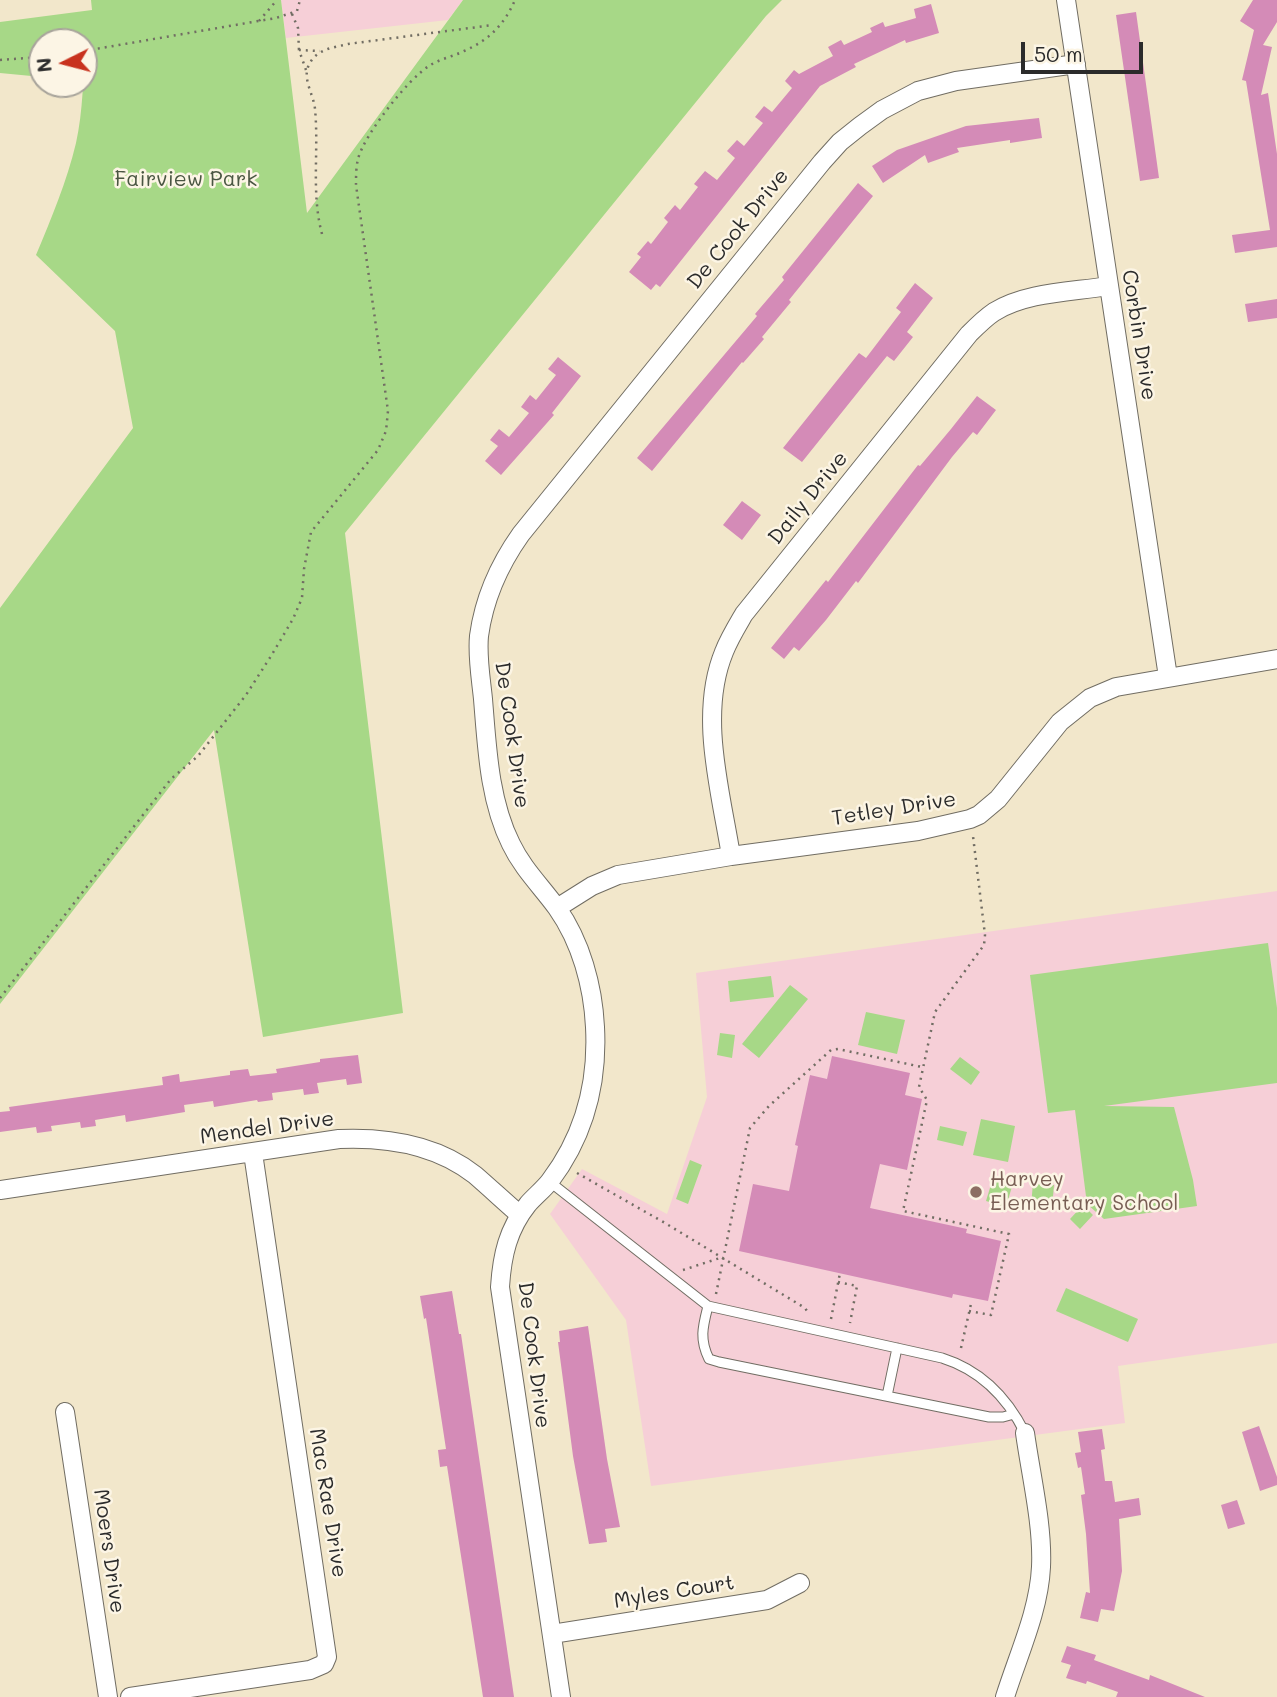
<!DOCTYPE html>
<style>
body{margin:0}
#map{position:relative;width:1277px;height:1697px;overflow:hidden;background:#f2e7cb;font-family:Mali,sans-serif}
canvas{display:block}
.north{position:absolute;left:28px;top:28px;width:70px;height:70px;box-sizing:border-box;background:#fcf5e5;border:2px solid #a8a49b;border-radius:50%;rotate:264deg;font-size:19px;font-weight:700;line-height:28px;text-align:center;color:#2b2b2b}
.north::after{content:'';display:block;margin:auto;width:24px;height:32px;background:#c8321e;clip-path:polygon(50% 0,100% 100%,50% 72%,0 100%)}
.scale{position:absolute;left:1021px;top:42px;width:122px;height:32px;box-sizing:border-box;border:4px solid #2b2b2b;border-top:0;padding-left:9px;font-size:21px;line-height:24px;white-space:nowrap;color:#2b2b2b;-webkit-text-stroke:5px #fcf5e5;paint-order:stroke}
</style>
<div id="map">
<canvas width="1277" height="1697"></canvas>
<div class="north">N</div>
<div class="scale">50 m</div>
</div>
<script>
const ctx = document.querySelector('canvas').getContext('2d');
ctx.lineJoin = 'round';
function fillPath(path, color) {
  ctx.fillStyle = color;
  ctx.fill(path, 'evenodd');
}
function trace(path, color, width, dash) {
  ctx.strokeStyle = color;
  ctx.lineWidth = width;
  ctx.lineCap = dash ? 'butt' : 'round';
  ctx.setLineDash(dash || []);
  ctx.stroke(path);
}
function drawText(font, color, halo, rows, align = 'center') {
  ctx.font = font + ' Mali,sans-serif';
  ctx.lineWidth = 5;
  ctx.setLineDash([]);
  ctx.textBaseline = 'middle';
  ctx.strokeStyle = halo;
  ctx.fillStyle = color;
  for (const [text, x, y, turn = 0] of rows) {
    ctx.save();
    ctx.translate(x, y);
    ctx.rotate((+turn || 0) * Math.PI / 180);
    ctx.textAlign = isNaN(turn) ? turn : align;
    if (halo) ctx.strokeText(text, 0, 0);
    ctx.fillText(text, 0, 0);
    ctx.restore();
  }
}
const built = new Path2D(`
 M281,0h182l-15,20 -162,18z
 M1277,891v452l-159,23 7,57 -474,63 -25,-166 -76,-106 32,-45 85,45 40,-117 -11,-124z`);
const green = new Path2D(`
 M91,0h190l26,213 156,-213h319l-16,16 -421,517 58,480 -140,24 -49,-307 -214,274v-396l133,-180 -18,-97 -79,-76c15,-36 31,-74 40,-112 7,-31 8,-70 8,-101h-42v35l-42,-4v-51l92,-12z
 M1268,943l9,65v75l-173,23 70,1 19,73 4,26 -93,13 -17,-15 -12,-94 -27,3 -18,-138z
 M771,976l3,21 -44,5 -2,-21z
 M790,985l18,14 -49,59 -17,-14z
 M866,1012l39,8 -8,34 -39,-9z
 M720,1033l15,2 -3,23 -15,-3z
 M960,1057l20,15 -9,13 -21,-16z
 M981,1119l34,7 -7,36 -35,-7z
 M940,1126l27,6 -4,14 -26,-6z
 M690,1160l12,5 -14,39 -12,-5z
 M993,1178l20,5 -7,24 -20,-6z
 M1033,1183l21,2 -2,23 -21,-2z
 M1083,1205l10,10 -13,14 -10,-10z
 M1066,1288l72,31 -10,23 -72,-31z`);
const building = new Path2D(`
 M1253,0h24v22l-14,23 9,2 -11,48 7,-2 9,61v93l-42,6 -3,-18 38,-5 -24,-149 -4,-1 12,-50 -14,-9z
 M931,4l8,29 -33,10 -1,-3 -51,24 2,3 -36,19 -160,201 -4,-3 -5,6 -22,-18 12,-15 -4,-3 11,-13 3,3 17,-22 -4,-4 11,-13 5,5 18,-23 -4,-3 11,-13 12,9 18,-22 -8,-7 10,-11 7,6 19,-23 -8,-6 9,-11 8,6 20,-24 -7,-7 9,-11 5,4 34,-18 -5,-9 13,-7 3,5 28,-13 -2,-4 13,-6 2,5 31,-9 -2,-9z
 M1136,12l23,166 -19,3 -24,-166z
 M1039,118l3,20 -32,5v-3l-53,8 2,4 -31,11 -3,-8 -42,28 -11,-17 25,-16 69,-24z
 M858,183l15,13 -84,104 2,2 -29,35 2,2 -21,24 -1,-1 -90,109 -15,-13 120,-142 -2,-2 29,-34 -2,-3z
 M915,283l18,15 -26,34 6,5 -19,24 -7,-5 -85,106 -19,-14 76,-95 7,5 35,-46 -5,-4z
 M1277,299v19l-29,4 -3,-18z
 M558,357l23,19 -29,37 2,2 -53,60 -16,-14 13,-15 -8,-6 9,-11 10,8 20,-24 -8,-6 9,-12 6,5 20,-25 -8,-6z
 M977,396l19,14 -19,25 -4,-3 -21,25 -94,126 -2,-2 -30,39 -27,31 -5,-4 -10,12 -13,-11 55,-68 2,2 90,-117 2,1 31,-37z
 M742,501l19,14 -19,25 -19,-15z
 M358,1055l4,28 -15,2 -1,-6 -29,4 2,10 -15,2 -1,-6 -31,4 1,7 -15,2 -1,-2 -43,7 -1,-6 -29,4 1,7 -59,10 -1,-7 -30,5 1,6 -15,2 -1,-6 -29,4 1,5 -15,2 -1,-6 -36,5v-20l10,-1 -1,-4 154,-22 -1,-8 17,-3 1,8 50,-7v-4l18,-2 2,7 27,-3 -1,-4 44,-7v-3z
 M832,1056l78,17 -5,22 17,4 -15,71 -27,-6 -10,44 97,21 -1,4 35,8 -13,60 -35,-7 -1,4 -213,-47 14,-67 36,7 9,-45 -3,-1 15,-70 17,4z
 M452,1291l7,43h2l53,363h-31l-36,-231 -7,1 -2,-17 8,-1 -20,-131 -2,1 -4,-23z
 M588,1326l19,133 13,68 -15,2 2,13 -18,2 -16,-88 -15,-114h2l-1,-11z
 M1259,1426l18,51v8l-17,6 -18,-59z
 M1102,1429l3,20 -4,1 4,31h7l3,21 24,-4 2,17 -22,4 3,52 -8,40 -13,-2 -3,13 -18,-4 6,-26 4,1 -4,-59 -5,-39 4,-1 -4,-27 -3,1 -3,-15 6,-1 -3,-20z
 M1237,1500l8,24 -17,5 -7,-24z
 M1067,1646l29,9 -2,5 55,20 1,-5 55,22h-89l2,-5 -31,-11 -1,3 -20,-6 5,-13 -10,-3z`);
const path = new Path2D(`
 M292,14l6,14 1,23
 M259,21l18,-21
 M84,51l192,-33 21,-7 3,-11
 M0,60l42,-3
 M306,70l-7,-20 21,1
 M322,234c-11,-41 -3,-83 -7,-125 -1,-13 -12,-29 -7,-42 7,-18 24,-19 40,-23l145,-19
 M0,998l171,-219 27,-23 48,-61 25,-39 22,-37 9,-21 2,-29 7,-37 67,-82 8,-19 2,-20 -32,-226c0,-8 0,-18 2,-26 6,-24 50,-80 71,-93 10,-7 23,-9 35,-15 25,-11 40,-26 51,-51
 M577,1173l88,50 140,85 4,6
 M683,1270l40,-13
 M838,1282l19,4 -7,37
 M716,1294l34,-166 19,-22 62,-56 7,-1 84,18
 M969,1311l22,4 18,-81 -106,-23 24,-111 -8,-13 16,-75 49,-67 1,-10 -12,-99
 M831,1319l9,-46
 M961,1348l10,-44`);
const lane = new Path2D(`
 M550,1182l158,124 234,52c38,12 65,39 83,75
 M708,1306c-5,20 -9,33 1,53l10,3 270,55h14l11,-3
 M887,1396l10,-48`);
const street = new Path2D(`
 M1066,0l102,677
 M731,856c-10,-64 -33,-141 -7,-204 5,-13 13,-26 20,-38l225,-280c8,-8 16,-16 25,-22 32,-20 78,-20 114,-26
 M557,908l35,-22 26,-11 113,-19 187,-25 52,-12 9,-4 19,-16 62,-77 30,-24 26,-11 161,-28
 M0,1190l339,-51c47,-2 98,6 136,36 15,13 30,27 45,40
 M65,1412l43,285
 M552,1634l215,-34 33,-17
 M130,1697l180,-27 14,-6 3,-7 -74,-504
 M561,1697l-61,-410c2,-32 8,-58 28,-83 7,-8 16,-15 22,-23 34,-45 48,-98 45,-154 -2,-41 -14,-85 -38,-119 -16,-22 -34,-39 -46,-64 -22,-44 -24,-97 -28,-145 -2,-20 -6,-42 -4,-63 5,-37 20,-71 42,-102l301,-372 18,-20 20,-16 22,-16 36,-19 38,-10 120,-17
 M1005,1697c13,-42 34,-86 36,-130 2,-42 -10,-91 -16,-134`);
const markers = [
 [976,1192,7,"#8d6e63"]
];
const parkNames = [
 ["Fairview Park",186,180]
];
const streetNames = [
 ["De Cook Drive",738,229,-51],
 ["Corbin Drive",1139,335,81],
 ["Daily Drive",808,498,-51],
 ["De Cook Drive",512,735,82],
 ["Tetley Drive",894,809,-9],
 ["Mendel Drive",267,1128,-8],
 ["De Cook Drive",534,1355,83],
 ["Mac Rae Drive",328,1503,81],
 ["Moers Drive",109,1551,82],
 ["Myles Court",674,1592,-9]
];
const educationNames = [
 ["Harvey",990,1180],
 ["Elementary School",990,1204]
];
fillPath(built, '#f6cfd7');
fillPath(green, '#a7d887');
fillPath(building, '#d48bb7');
trace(lane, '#716d63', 11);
trace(street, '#716d63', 20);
trace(path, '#716d63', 2.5, [2, 5]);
trace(lane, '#fff', 9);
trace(street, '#fff', 18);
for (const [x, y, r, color] of markers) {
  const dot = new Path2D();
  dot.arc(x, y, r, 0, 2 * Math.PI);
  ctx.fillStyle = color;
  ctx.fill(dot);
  trace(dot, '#fcf5e5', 2.5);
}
drawText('21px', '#4a5642', '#fcf5e5', parkNames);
drawText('21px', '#2b2b2b', '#fcf5e5', streetNames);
drawText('21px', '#785e54', '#fcf5e5', educationNames, 'left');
</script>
